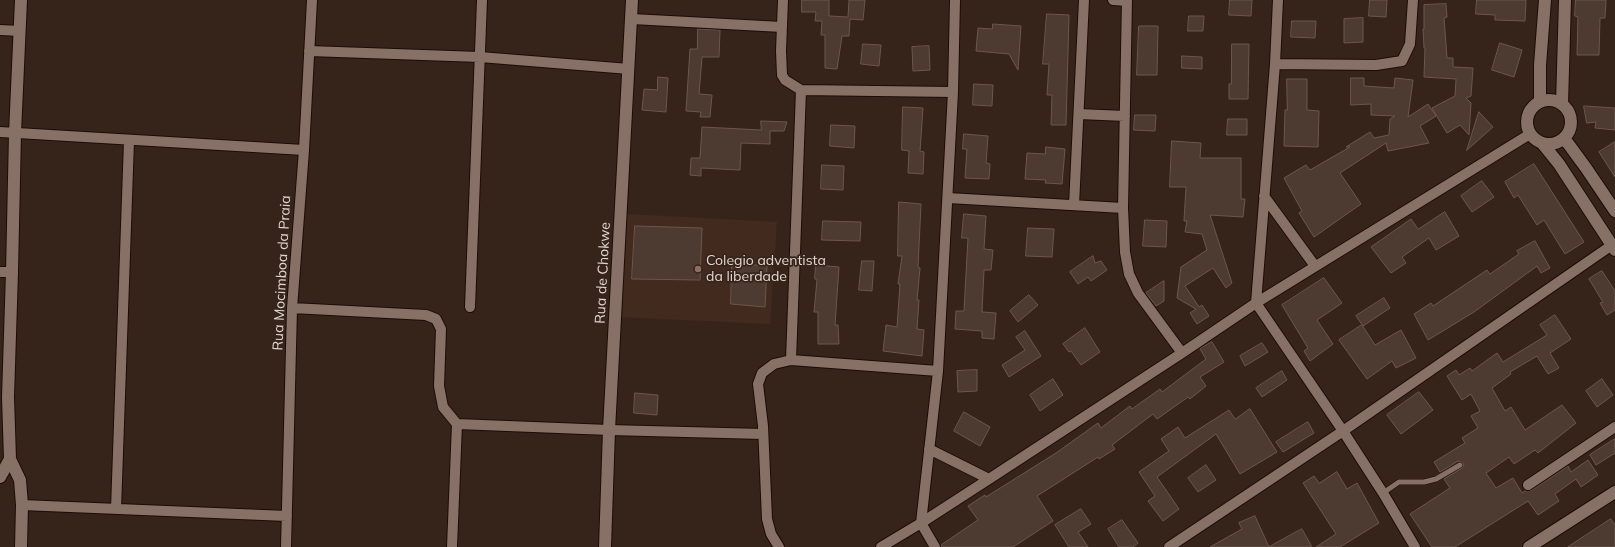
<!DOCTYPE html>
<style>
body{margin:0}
canvas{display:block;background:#36241b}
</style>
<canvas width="1615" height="547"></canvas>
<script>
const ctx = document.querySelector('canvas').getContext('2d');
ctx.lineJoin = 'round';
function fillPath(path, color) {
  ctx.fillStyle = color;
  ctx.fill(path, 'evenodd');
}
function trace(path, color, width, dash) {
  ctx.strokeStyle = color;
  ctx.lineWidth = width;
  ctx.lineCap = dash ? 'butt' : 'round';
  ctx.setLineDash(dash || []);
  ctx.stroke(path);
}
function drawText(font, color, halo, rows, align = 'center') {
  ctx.font = font + ' Mulish,sans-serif';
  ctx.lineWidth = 3.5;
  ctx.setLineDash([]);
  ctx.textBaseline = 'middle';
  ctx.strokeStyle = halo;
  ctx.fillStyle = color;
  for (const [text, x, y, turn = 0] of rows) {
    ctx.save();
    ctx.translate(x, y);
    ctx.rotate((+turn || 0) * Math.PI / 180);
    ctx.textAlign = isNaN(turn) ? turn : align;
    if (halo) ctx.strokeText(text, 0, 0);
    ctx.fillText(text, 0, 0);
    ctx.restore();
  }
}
const built = new Path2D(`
 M627,214l150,8 -7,102 -151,-7z`);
const building = new Path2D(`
 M802,0h27v16l19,1 1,-17h16l-2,20 -13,-1 -1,17h-7l-5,33 -12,-1v-33h-4l1,-14h-7l1,-9h-14z
 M1230,0h22l-1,16 -22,-1z
 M1370,0h17l-1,17 -17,-1z
 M1477,0h49l-1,21 -30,-1v-5l-19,-1z
 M1576,0h30l-1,18h-5l-1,37h-22l1,-38 -3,-1z
 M1446,4l1,13 -3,1 3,40h6v9l20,1 -2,28 -5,2 5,5 -2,32 -9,-10 -13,8 -15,-25 23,-12 1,-17 -32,-2 1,-29h-1l-1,-19h1v-24z
 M1047,14l22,1 -3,110h-15l1,-30h-5l2,-31h-6z
 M1189,16h15l-1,15h-15z
 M1363,18v24l-19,1v-24z
 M1292,21h24l-1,17 -24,-1z
 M993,24l28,2 -3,44 -9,-16 -33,-3 2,-23 14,1z
 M1139,26h19l-1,49h-20z
 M698,29l22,1 -1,27h-17l-3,37 13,1 -2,22h-10l1,-5 -15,-1 4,-62h7z
 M1500,43l22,7 -8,27 -22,-7z
 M863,44l18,1 -2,21 -18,-2z
 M1232,44h17l-1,55h-19v-15h2z
 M929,46l1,24 -17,1 -1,-24z
 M1182,56l20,1v12l-20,-1z
 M658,77l10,1 -2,34 -24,-2 2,-21 13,1z
 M1351,78h13v8l30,2 1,-10 18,2 -5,37 20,-13 8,12 -16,10 9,17 -41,8 -2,-8 -46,30 21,31 -47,33 -15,-24 3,-2 -18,-33 22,-13 4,5 40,-23h-4l24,-15 4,6 15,-3 1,-16 5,-3 -24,-1v-11l-20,1z
 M1287,79h20v31l12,1 -1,36 -34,-1 1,-36h2z
 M974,84l19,1 -1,21 -19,-1z
 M1584,106l31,2v22l-20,-2 1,-6 -9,1z
 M903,107l20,1 -3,43 4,1 -1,22 -15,-1 1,-22 -7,-1z
 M1479,112l14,15 -26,23z
 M1135,115h21l-1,16 -21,-1z
 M1228,119h19v16h-20z
 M761,121l26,1 -3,9h-14v13l-29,-1 -1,27 -39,-2v8l-11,-1 1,-17h9l2,-31 59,3z
 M831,125l24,1 -1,22 -24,-2z
 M964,134l24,2 -2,27 4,1 -1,15 -24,-1 2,-29h-4z
 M1172,141l29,2 -1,15h41v41h4l-2,18 -33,-2 22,68 -6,5 -13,-20 -28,18 14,21 3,-2 7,11 -12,8 -7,-11 6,-4 -19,-11 4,-31 26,-17 -5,-16 -17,-2 2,-11h-3l2,-34h-16z
 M1615,142v35l-16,-25z
 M1046,147l19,2 -3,35 -17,-1 1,-3 -21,-1 2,-26 18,1z
 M1534,164l50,78 -19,12 -21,-34 -7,5 -19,-30 -4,3 -9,-16z
 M822,165l22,1 -1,24 -22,-1z
 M1482,181l12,16 -22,15 -11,-16z
 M899,202l22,2 -3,63 2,1 -3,32h2l-2,29 7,1 -2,26 -39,-5 3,-26 11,2 3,-43h-2l4,-28h-4z
 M1445,212l14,24 -23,14 -7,-12 -27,19 4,6 -15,10 -20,-26 40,-28 7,10z
 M964,214l22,2 -2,33 9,1 -2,20h-7l-2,42 14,1 -2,26 -12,-1v-7l-27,-2 1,-18h8l4,-73h-6z
 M1145,220l22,1 -1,26 -23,-1z
 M823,221l38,1 -1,19 -38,-1z
 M635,226l67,2 -2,52 -68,-1z
 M1028,228l26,1 -2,28 -26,-1z
 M1535,241l15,27 -9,5 -4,-7 -63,46 -46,28 -14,-26 17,-11 2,3 54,-36 3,4 29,-20 -2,-3z
 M1093,256l2,7 6,-2 6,9 -16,11 -3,-4 -10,7 -8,-12z
 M862,261h12l-2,30 -13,-1z
 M732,265h35l-2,42 -34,-3z
 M816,265l23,2 -4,58h3l1,19h-21v-32h-4l3,-32 -2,-1z
 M1602,271l13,20v19l-8,5 -7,-12 3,-1 -14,-23z
 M1324,278l18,25 -25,17 16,24 -23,17 -6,-10 4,-3 -26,-43z
 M1164,281v20l-8,5 -10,-13z
 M1029,295l9,10 -20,17 -8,-11z
 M1384,298l6,10 -27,18 -7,-10z
 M1555,315l16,24 -21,14 9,15 -11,6 -11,-18 -27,16 1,2 -19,14 13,23 6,-4 14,23 37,-25 14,18 -38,30 -3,-3 -21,14 -5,-7 -23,16 10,15 17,-10 9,15 3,-2 7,-1 36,-24 3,6 17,-12 10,15 -17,12 -5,-8 -21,15 4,7 -21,14 -10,-14 -73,46h-23l-22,-33 40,-26 -6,-9 18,-11 2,-3 -1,-2 -5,-2 -18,11 -6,-10 31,-19 -3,-5 16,-10 -7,-12 9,-5 -9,-17 -9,6 -15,-24 9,-6 3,5 11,-7 2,3 25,-18 6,9 44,-27 -7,-10z
 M1362,325l13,20 26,-15 15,28 -20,10 -4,-7 -25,18 -28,-39z
 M1085,328l15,24 -19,13 -10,-14 -2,1 -6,-8z
 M1025,331l16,25 -32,21 -7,-12 23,-15 -9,-13z
 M1212,342l12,20 -24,15 6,9 -16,13 -2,-2 -31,22 -4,-5 -41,31 3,4 -16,10 -1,-2 -61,39 16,25 -40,26h-72v-2l37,-25 -10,-14 17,-11 1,2 70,-44 42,-30 3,5 29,-22 2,3 28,-20 2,3 44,-33 -6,-10z
 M1262,343l6,9 -23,14 -5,-10z
 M977,370v21l-19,1 -1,-21z
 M1282,371l5,9 -25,17 -6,-9z
 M1053,379l10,16 -23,16 -10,-16z
 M1602,379l11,16 -16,12 -11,-16z
 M1419,392l14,18 -32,24 -14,-19z
 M635,393l23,2 -1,20 -23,-2z
 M1250,409l27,43 -37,22 -24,-40 -59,43 22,32 -16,12 -15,-20 7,-5 -16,-24 30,-21 -8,-12 17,-12 7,11 44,-28 6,9z
 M964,412l26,15 -10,19 -26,-15z
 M1308,422l6,11 -31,19 -7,-10z
 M1615,439v14l-19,12 -6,-10z
 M1206,465l10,15 -18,12 -10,-14z
 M1337,472l10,17 10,-6 22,40 -39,24h-24l20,-13 -33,-51 11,-7 5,7z
 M1081,509l10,15 -13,8 10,15h-19l-14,-22z
 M1255,516l14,31h-59l32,-18 -3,-6z
 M1611,519l4,6v22h-47z
 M1122,520l16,23 -5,4h-14l-11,-18z
 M1302,529l10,18h-43z`);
const lane = new Path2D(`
 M1383,493l16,-11h25l12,-3 24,-14`);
const street = new Path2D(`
 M783,0l-2,51 1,24 3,5 16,10 152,2
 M1113,0l14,1
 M1127,0l-4,208 2,44 4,22 9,19 44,60
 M1278,0l-3,64 -19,239 87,128 40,62 32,54
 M632,19l150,8
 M0,30l20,1
 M309,51l171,6 149,12
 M1275,64l101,1 26,-4 8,-17 3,-44
 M1079,114l46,2
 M0,132l304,18
 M1264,196l51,70
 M948,198l175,10
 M1074,205l10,-205
 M0,272h12
 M470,307l12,-307
 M292,308l134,7 10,4 5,10 -2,57 4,21 14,17 -5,123
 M791,360l10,-270
 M457,424l152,6 154,4
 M929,449l60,30
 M1528,485l87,-58
 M22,505l265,11
 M116,509l13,-368
 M286,547l6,-239 12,-158 8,-150
 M779,547l-8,-13 -4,-15 -4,-93 -5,-42 4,-11 12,-9 17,-4 147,11
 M881,547l40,-24 68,-44 193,-126 74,-50 274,-169
 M935,547l-14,-24 17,-152 15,-279 2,-92
 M1169,547l174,-116 269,-186`);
const secondary = new Path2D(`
 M1527 122a22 22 0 1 1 44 0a22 22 0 1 1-44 0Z
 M1540,101v-36l5,-65
 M1562,104l3,-104
 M1564,138l22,30 29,43
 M1542,143l17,21 56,86
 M0,477l10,-18
 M21,547l1,-42 -2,-25 -10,-21 -2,-62 4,-125 3,-139 6,-133
 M605,547l4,-117 23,-430
 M1529,547l86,-55`);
const markers = [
 [698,269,4,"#8d6e63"]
];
const poiNames = [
 ["Colegio adventista",706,261],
 ["da liberdade",706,277]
];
const streetNames = [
 ["Rua Mocimboa da Praia",282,273,-87],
 ["Rua de Chokwe",603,273,-87]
];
fillPath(built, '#422a1e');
fillPath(building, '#4d3a30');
trace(building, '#6b564c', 1);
trace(lane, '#1c0c05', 6);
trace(street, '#1c0c05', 12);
trace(secondary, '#1c0c05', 14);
trace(lane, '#877167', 5);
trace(street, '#877167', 10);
trace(secondary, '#877167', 12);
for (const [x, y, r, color] of markers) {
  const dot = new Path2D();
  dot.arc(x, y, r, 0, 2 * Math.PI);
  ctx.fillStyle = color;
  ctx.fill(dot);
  trace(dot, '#36241b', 1.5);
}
drawText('14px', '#e1d5cf', '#36241b', poiNames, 'left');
drawText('14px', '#e1d5cf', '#36241b', streetNames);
</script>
